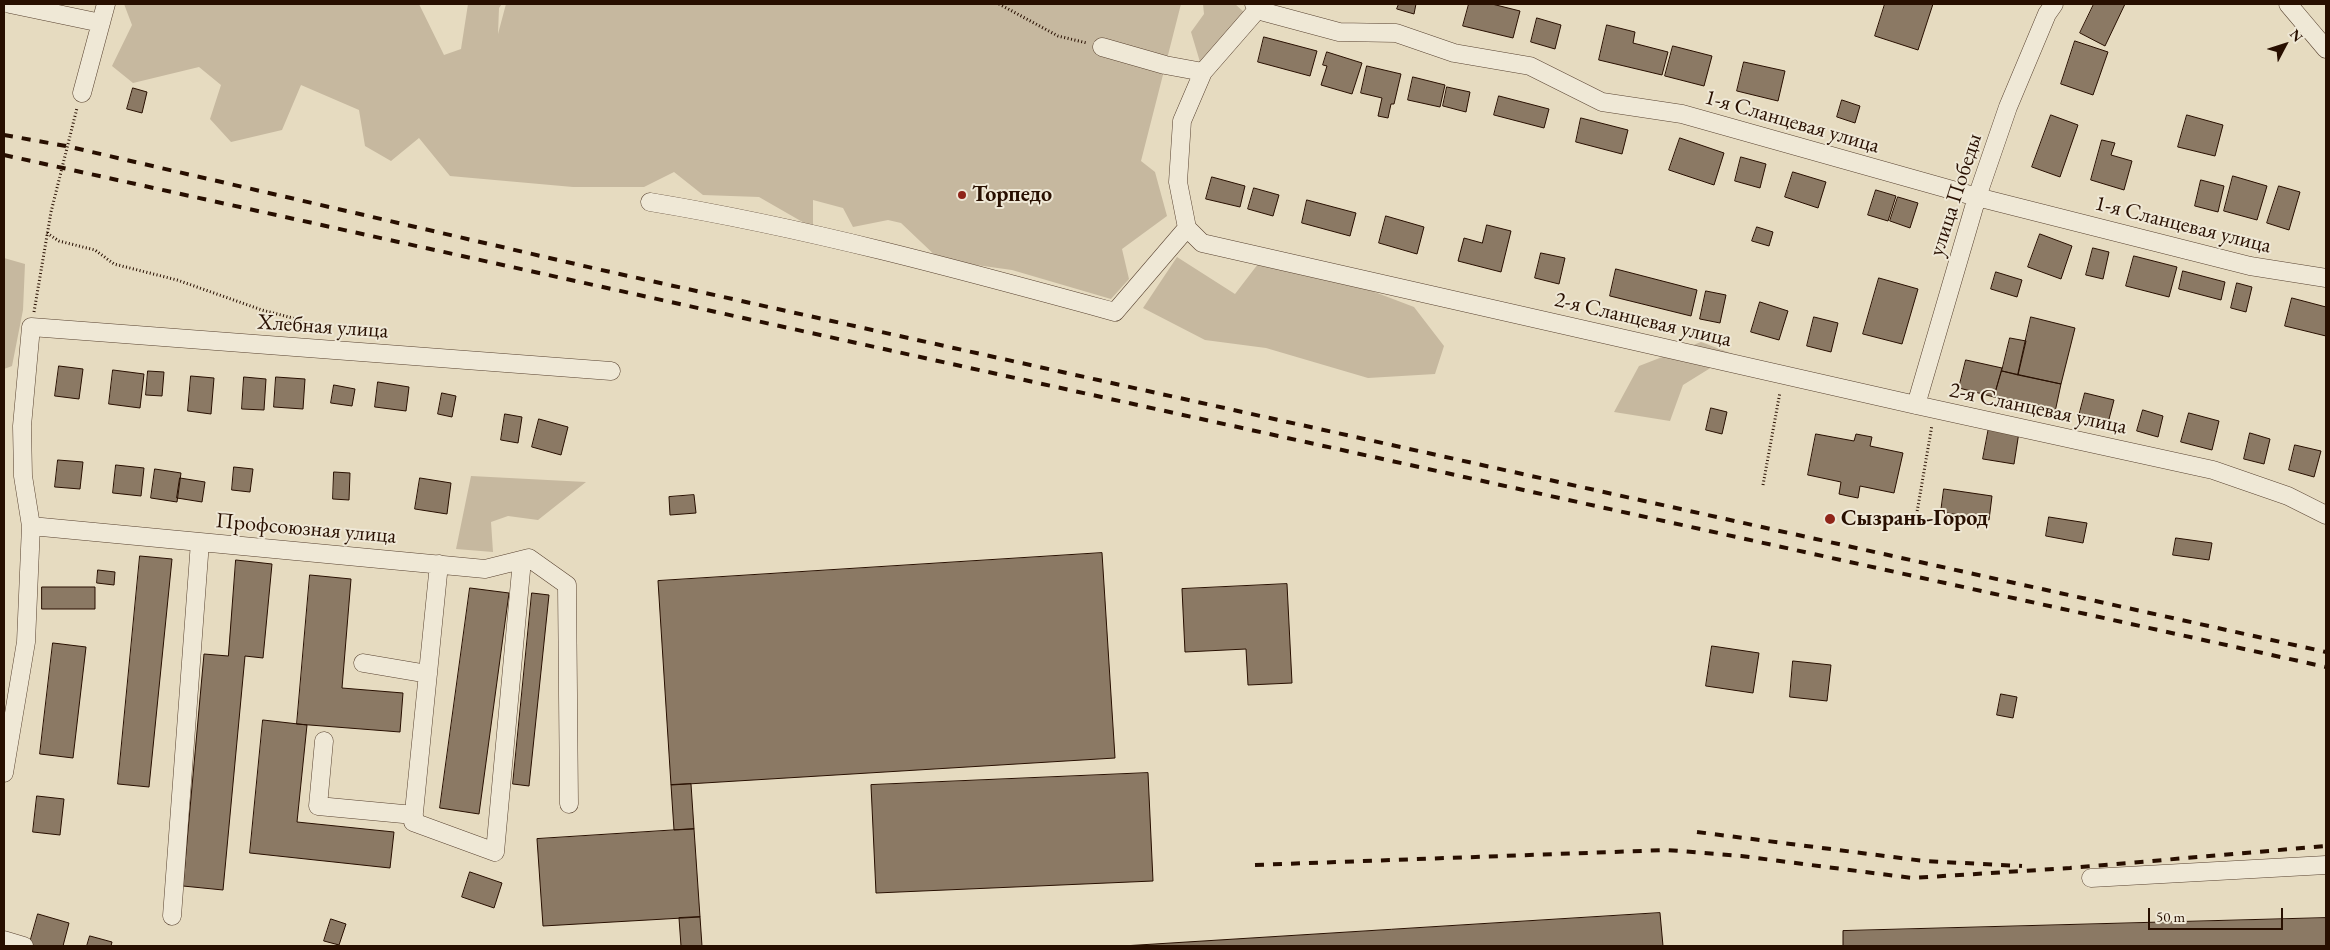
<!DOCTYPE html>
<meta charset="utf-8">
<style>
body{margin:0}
#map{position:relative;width:2330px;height:950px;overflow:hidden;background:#e6dbc0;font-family:"EB Garamond",serif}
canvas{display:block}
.frame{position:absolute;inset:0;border:5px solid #280f00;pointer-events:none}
.north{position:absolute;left:2260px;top:20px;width:50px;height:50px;-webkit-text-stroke:4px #efe8d6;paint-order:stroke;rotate:50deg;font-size:14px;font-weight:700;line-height:20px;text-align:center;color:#280f00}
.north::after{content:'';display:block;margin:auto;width:18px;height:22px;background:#280f00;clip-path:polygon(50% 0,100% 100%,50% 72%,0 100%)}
.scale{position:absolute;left:2148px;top:908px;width:135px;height:22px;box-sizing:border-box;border:2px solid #280f00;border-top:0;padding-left:6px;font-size:15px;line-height:18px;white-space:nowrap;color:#280f00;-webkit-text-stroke:4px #efe8d6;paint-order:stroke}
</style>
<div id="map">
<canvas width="2330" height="950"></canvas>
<div class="frame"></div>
<div class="north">N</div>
<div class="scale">50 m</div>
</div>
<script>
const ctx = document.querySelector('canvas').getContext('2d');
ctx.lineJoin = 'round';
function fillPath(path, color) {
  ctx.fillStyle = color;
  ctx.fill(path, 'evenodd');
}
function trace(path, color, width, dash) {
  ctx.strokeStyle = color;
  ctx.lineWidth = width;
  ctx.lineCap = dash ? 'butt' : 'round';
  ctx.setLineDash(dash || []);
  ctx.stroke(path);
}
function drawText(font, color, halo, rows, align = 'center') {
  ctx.font = font + ' "EB Garamond",serif';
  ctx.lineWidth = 4;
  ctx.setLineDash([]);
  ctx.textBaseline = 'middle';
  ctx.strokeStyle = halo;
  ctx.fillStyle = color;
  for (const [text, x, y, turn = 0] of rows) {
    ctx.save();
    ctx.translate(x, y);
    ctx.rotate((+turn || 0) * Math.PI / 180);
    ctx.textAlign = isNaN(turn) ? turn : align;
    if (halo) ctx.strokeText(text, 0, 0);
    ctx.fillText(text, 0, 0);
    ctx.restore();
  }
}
const green = new Path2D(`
 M124,4h295l25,51 17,-6 7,-45h34l-3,4 -1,26 8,-30h675l-40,157 14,11 12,44 -45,33 7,30 -18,20 -99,-29 -72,-10 -39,-37 -13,-3 -35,7 -10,-19 -30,-8v28l-54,-31 -56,-2 -29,-23 -30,15h-71l-123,-11 -31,-38 -28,23 -26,-15 -6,-36 -58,-25 -19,45 -51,12 -21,-23 11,-34 -22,-18 -66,16 -21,-17 20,-41z
 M1203,4h32l11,10 -43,58 -12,-40 13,-18z
 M1177,257l58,37 23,-30 85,16 71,27 30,39 -9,28 -67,4 -102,-30 -61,-8 -62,-32z
 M4,258l21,6 -2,46 -11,56 -8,3z
 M1701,342l32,12 -50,31 -13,36 -56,-9 25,-46z
 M471,476l115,6 -48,38 -30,-4 -17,6 2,30 -37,-3z`);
const building = new Path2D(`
 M1399,4h17l-2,10 -17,-5z
 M1469,4h23l28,7 -7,27 -50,-12z
 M1885,4h48l-15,46 -43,-14z
 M2094,4h31l-20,42 -25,-13z
 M1537,18l24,7 -6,24 -24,-7z
 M1607,25l28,7 -2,11 35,9 -6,23 -63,-15z
 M1264,37l53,14 -7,25 -52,-14z
 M2075,41l33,11 -15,43 -32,-11z
 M1673,46l39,10 -8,30 -39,-10z
 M1327,52l35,11 -10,31 -31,-9 6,-19 -4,-1z
 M1744,62l41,9 -7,30 -41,-10z
 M1367,66l34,8 -7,30h-3l-3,14 -10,-2 4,-18 -21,-5z
 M1413,77l32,8 -5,22 -32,-7z
 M1447,87l23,5 -4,20 -23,-6z
 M133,88l14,4 -5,21 -15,-4z
 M1499,96l50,13 -5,19 -50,-13z
 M1842,100l18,6 -5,17 -18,-6z
 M2051,115l27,10 -18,52 -28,-10z
 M2187,115l36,10 -8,31 -37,-9z
 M1581,118l47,12 -6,24 -46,-12z
 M1680,138l44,15 -10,32 -45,-15z
 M2102,140l13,3 -4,12 21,6 -8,29 -33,-10z
 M1741,157l25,7 -6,24 -25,-7z
 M1793,172l33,10 -8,26 -33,-11z
 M2233,176l34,10 -10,34 -33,-9z
 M1212,177l33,9 -5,21 -34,-8z
 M2201,180l23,6 -6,26 -23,-6z
 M2279,186l21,6 -11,38 -22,-7z
 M1254,188l25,7 -6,21 -25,-7z
 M1876,190l20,6 -8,25 -20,-6z
 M1898,197l20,6 -8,25 -20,-7z
 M1307,200l49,13 -6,23 -48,-13z
 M1386,216l38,11 -7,27 -38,-11z
 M1487,225l24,6 -10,41 -43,-11 6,-23 18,5z
 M1757,227l16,5 -4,14 -17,-5z
 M2040,234l32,12 -11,33 -33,-12z
 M2093,248l16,4 -6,27 -17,-4z
 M1541,253l24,5 -6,26 -24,-6z
 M2134,256l43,11 -8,30 -43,-11z
 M1616,269l81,21 -6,26 -81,-20z
 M2183,271l42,11 -4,18 -42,-11z
 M1996,272l26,8 -5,17 -26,-8z
 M1879,278l39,11 -16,55 -39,-10z
 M2237,283l15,4 -6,25 -15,-4z
 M1706,291l20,4 -6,28 -20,-4z
 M2292,298l34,9v29l-41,-10z
 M1760,302l28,9 -9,29 -28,-8z
 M1814,317l24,6 -7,29 -24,-6z
 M2031,317l44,11 -14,56 -43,-9z
 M2010,338l16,3 -8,34 -16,-4z
 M1966,360l36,8 -8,29 -35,-9z
 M59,366l24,3 -4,30 -24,-3z
 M113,370l31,4 -4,34 -31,-4z
 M148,371l16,1 -2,24 -16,-1z
 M2002,371l59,13 -6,28 -61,-15z
 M191,376l23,2 -3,36 -23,-3z
 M244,377l22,2 -2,31 -22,-1z
 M276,377l29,2 -2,30 -29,-2z
 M378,382l31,5 -3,24 -31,-4z
 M334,385l21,4 -3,17 -21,-3z
 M442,393l14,3 -4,21 -14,-3z
 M2085,393l29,7 -6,23 -29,-7z
 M1711,408l16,4 -5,22 -16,-4z
 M2143,410l20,6 -5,21 -21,-6z
 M2189,413l30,8 -7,29 -31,-8z
 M505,414l17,3 -4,26 -17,-3z
 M539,419l29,8 -7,28 -29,-8z
 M1989,427l30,5 -5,32 -31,-5z
 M2250,433l20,6 -6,25 -20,-5z
 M1816,434l38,7 2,-7 16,3 -2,9 33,7 -9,40 -34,-7 -2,12 -10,-2 -9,-2 2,-12 -33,-7z
 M2295,445l26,6 -7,26 -25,-7z
 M58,460l25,2 -3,27 -25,-2z
 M116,465l28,3 -3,28 -28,-3z
 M234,467l19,2 -3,23 -18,-2z
 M155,469l26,4 -4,29 -26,-4z
 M334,472l16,1 -1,27 -16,-1z
 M180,478l25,4 -3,20 -25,-4z
 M420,478l31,5 -4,31 -32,-5z
 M1944,489l48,7 -3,24 -48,-8z
 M694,495l2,18 -26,2 -1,-18z
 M2049,517l38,6 -4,20 -37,-7z
 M2176,538l36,5 -3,17 -36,-5z
 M1102,553l13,205 -444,27 -13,-204z
 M140,556l32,3 -23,228 -31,-3z
 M236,560l36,4 -9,94 -18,-2 -22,234 -40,-4 21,-232 24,2z
 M98,570l17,2 -1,13 -17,-2z
 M310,575l41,4 -9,109 61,5 -3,39 -103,-8z
 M1287,584l5,99 -44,2 -2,-36 -61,3 -3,-63z
 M42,587h53v22h-53z
 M470,588l39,5 -30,221 -39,-6z
 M532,593l17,2 -20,191 -16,-2z
 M53,643l33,4 -13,111 -33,-4z
 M1712,646l47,7 -6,40 -47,-7z
 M1793,661l38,4 -4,36 -37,-4z
 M2001,694l16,3 -4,21 -16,-3z
 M263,720l44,5 -10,97 97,10 -4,36 -140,-15z
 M1148,773l5,108 -277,12 -5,-108z
 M691,784l3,45 -20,1 -3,-45z
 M37,796l27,3 -4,36 -27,-3z
 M694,829l6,88 -157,9 -6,-87z
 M470,872l32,11 -8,25 -32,-11z
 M1660,913l3,33h-540z
 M38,914l31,9 -6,23h-34z
 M700,917l2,29h-21l-2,-28z
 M2326,918v28h-483v-15z
 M331,919l15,5 -7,21 -15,-4z
 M90,936l22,6 -1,4h-24z`);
const path = new Path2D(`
 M999,4l59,32 29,7
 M47,233l12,8 36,9 19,14 63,16 85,30 38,10 18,12
 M34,312l17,-100 26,-104
 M1763,485l17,-93
 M1916,518l16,-93`);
const minor = new Path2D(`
 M10,4l91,19
 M1254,4l3,6 82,22 57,1 58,20 76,13 72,36 80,12 295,83 273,69 76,12
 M2288,4l38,45
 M1257,10l-54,62 -21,49 -4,61 9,46 15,15 714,162 297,65 75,26 38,19
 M1102,47l63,18 38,7
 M82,93l24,-89
 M650,202c158,26 311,68 465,110l72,-84
 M1916,405l61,-208 31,-90 39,-93 7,-10
 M31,526l454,43 44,-11 38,27 2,219
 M439,564l-26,258 82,30 27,-292
 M363,663l65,11
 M324,741l-6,65 96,9
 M4,773l22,-131 5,-116 -8,-50 -1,-50 9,-99 580,44
 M2091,878l235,-13
 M172,916l28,-374
 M4,940l20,6`);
const rail = new Path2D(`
 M4,135l62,11 531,123 1729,383
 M4,155l2322,512
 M1697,832l227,29 98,5
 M1255,865l412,-15 74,6 171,22 158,-10 256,-22`);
const markers = [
 [962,195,5,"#8f2418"],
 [1830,519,6,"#8f2418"]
];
const streetNames = [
 ["1-я Сланцевая улица",1792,122,16],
 ["улица Победы",1956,195,-72],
 ["1-я Сланцевая улица",2183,225,14],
 ["2-я Сланцевая улица",1643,320,13],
 ["Хлебная улица",323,327,4],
 ["2-я Сланцевая улица",2038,409,12],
 ["Профсоюзная улица",306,529,5]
];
const poiNames = [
 ["Торпедо",972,195],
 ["Сызрань-Город",1841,519]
];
fillPath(green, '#c6b89f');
fillPath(building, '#8b7964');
trace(building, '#280f00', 1);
trace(minor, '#584230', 19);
trace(path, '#280f00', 3, [1, 2.5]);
trace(minor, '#efe8d6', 18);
trace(rail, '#280f00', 4, [9, 9]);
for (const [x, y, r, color] of markers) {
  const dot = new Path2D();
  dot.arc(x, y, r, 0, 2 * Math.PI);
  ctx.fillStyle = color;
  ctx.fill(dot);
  trace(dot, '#efe8d6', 2);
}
drawText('22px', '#280f00', '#efe8d6', streetNames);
drawText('bold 22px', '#280f00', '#efe8d6', poiNames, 'left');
</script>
